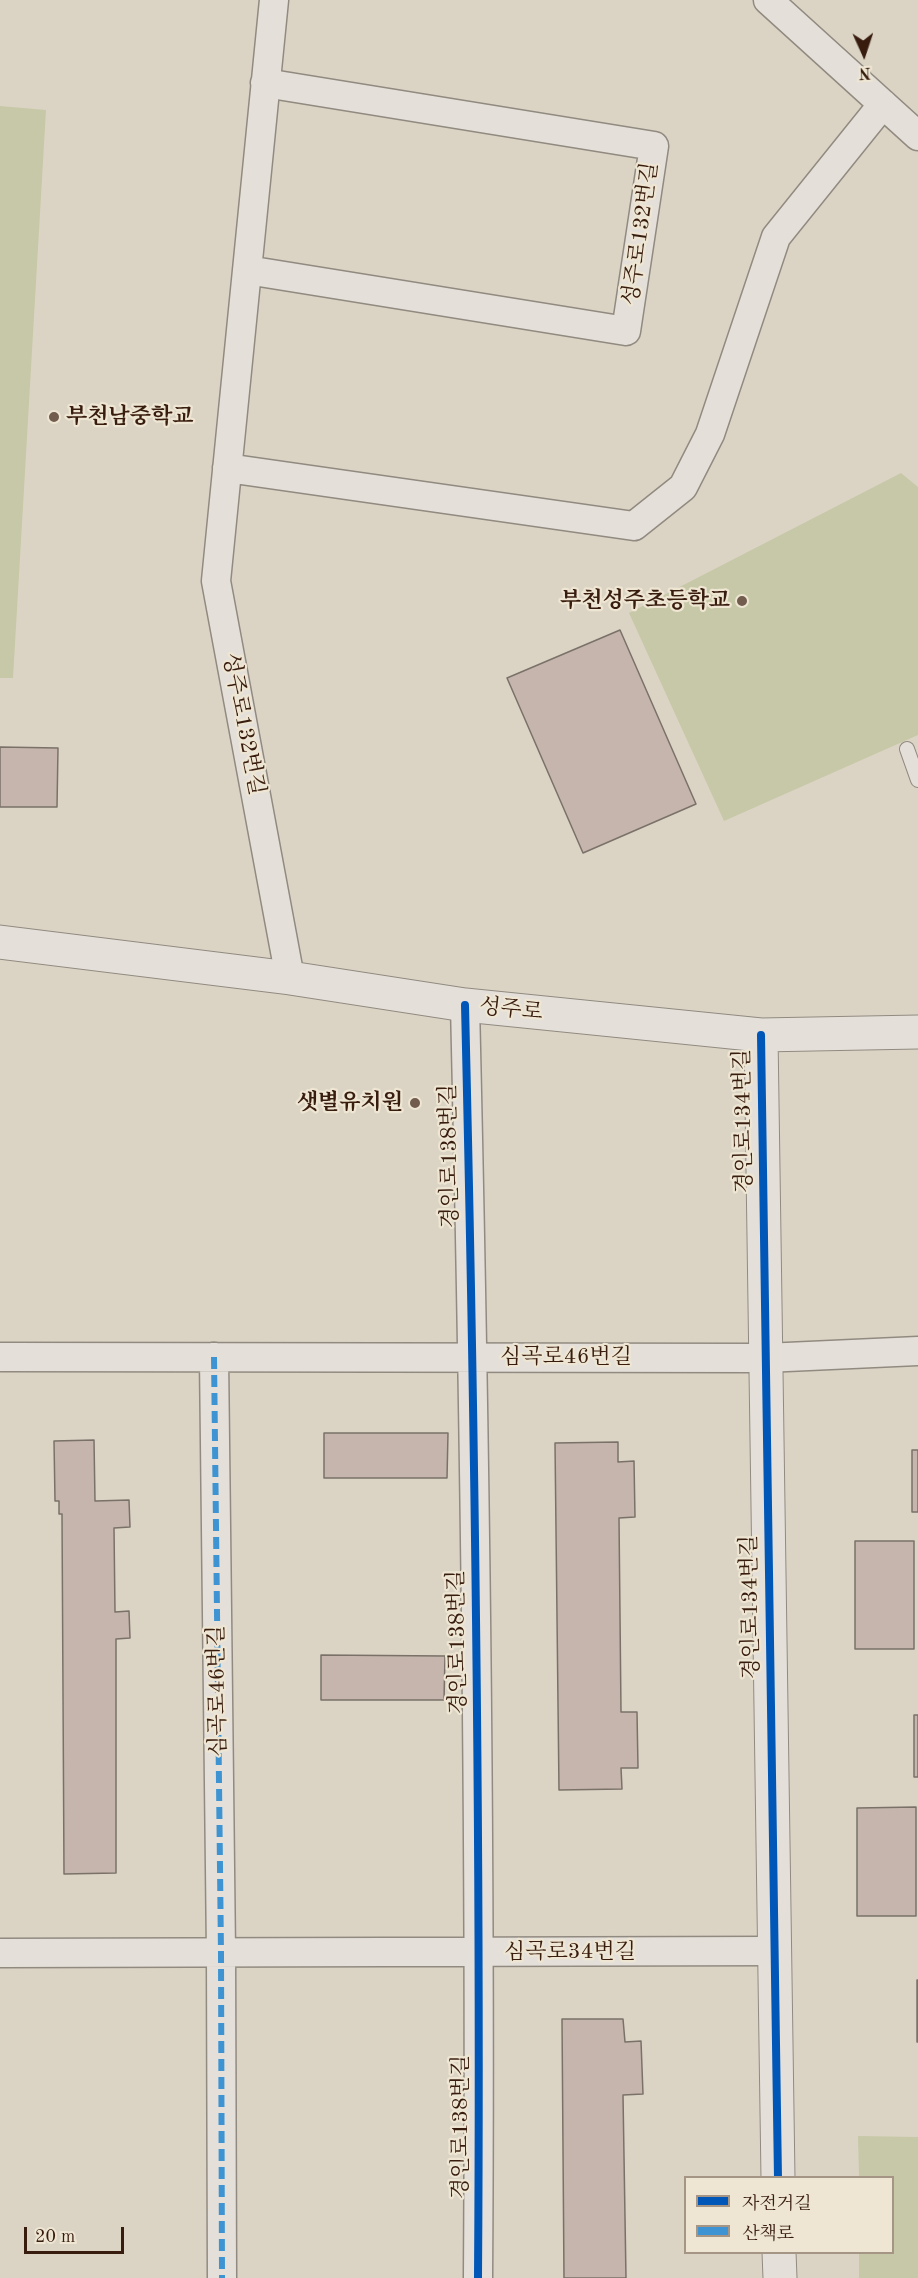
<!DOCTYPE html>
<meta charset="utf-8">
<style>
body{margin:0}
#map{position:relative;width:918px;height:2278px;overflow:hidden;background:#dbd4c5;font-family:"Old Standard TT","Noto Serif KR",serif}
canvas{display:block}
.legend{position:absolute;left:684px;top:2176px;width:210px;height:78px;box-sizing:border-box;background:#eee6d3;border:2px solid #a59584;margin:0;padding:8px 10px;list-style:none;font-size:18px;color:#381c0e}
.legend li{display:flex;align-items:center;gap:12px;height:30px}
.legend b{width:30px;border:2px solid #a59584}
.north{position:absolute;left:834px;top:24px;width:60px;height:60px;-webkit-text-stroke:4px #eee6d3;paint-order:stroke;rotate:177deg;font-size:16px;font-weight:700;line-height:24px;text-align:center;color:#381c0e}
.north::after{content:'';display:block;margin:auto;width:21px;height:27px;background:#381c0e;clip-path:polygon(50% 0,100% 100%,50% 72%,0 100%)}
.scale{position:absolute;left:24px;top:2227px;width:100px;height:27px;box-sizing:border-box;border:3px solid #381c0e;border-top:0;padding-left:8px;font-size:18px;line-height:21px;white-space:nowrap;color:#381c0e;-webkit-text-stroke:4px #eee6d3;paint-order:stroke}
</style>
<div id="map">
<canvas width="918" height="2278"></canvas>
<ul class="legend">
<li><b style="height:8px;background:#0057b8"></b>자전거길</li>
<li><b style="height:8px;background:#3e94d2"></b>산책로</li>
</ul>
<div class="north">N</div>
<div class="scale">20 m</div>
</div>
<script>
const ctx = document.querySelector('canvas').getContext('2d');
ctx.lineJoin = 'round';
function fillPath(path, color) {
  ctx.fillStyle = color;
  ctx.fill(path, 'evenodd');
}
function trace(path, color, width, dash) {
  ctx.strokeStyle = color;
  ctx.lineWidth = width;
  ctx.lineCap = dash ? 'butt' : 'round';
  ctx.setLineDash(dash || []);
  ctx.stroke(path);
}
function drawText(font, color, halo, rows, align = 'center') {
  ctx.font = font + ' "Old Standard TT","Noto Serif KR",serif';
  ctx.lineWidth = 4.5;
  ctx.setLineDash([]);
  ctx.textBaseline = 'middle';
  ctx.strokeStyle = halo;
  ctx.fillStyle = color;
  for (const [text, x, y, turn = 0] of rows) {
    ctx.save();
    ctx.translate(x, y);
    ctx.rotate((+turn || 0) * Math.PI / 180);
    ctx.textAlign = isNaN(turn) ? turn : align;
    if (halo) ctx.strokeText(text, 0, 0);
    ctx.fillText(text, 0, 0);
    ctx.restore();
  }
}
const green = new Path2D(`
 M0,106l46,4 -33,568h-13z
 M901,473l17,14v248l-194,86 -95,-208z
 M858,2136l60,1v141h-59v-25l33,-1v-74l-33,-1z`);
const building = new Path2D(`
 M620,630l76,174 -113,49 -76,-175z
 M0,747l58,1 -1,59h-57z
 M324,1433h124l-1,45h-123z
 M94,1440l1,61 34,-1 1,27 -16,1 1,84 14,-1 1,27 -14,1v234l-52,1 -2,-360h-3v-13h-4l-1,-60z
 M618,1442v20l16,-1 1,56 -16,1 2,194h16l1,56h-17l1,21 -63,1 -4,-347z
 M912,1450h6v62h-6z
 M855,1541h59v108h-59z
 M321,1655l124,1 -1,44h-123z
 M914,1715h4v62h-4z
 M916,1807v109h-59v-108z
 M917,1980h1v62h-1z
 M562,2019h61l2,23 16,-1 2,53 -20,1 3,183h-62z`);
const service = new Path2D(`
 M907,749l11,31`);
const minor = new Path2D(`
 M274,0l-58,581 74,397
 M768,0l150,136
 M247,270l379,61 28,-185 -389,-63
 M227,468l407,58 49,-39 27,-53 66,-197 107,-133
 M465,1005c10,424 16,849 13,1273
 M0,1357l765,1 153,-7
 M214,1357l7,596 1,325
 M0,1953l774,-2`);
const tertiary = new Path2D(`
 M0,942l290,36 175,27 296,30 157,-3
 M761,1035l17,1143
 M779,2252l1,26`);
const quiet = new Path2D(`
 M214,1357l7,596 1,325`);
const cycleway = new Path2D(`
 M465,1005c10,424 16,849 13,1273
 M761,1035l17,1143`);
const markers = [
 [54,417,6,"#715c4e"],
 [742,601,6,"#715c4e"],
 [415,1103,6,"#715c4e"]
];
const streetNames = [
 ["성주로132번길",641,234,-82],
 ["성주로132번길",243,724,79],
 ["성주로",511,1010,6],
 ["경인로134번길",744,1121,-91],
 ["경인로138번길",450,1156,-91],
 ["심곡로46번길",566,1357],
 ["경인로134번길",751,1607,-91],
 ["경인로138번길",458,1642,-91],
 ["심곡로46번길",218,1691,-91],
 ["심곡로34번길",570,1952],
 ["경인로138번길",461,2127,-90]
];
const poiNames = [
 ["부천남중학교",66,417,"left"],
 ["부천성주초등학교",730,601],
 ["샛별유치원",403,1103]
];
fillPath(green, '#c7c8a7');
fillPath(building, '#c5b5ac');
trace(building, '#7a7268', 1.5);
trace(service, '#918a80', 16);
trace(minor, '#918a80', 31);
trace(tertiary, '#918a80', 35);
trace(service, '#e4e0d9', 14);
trace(minor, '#e4e0d9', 28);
trace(tertiary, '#e4e0d9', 33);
trace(quiet, '#3e94d2', 6, [12, 6]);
trace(cycleway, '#0057b8', 8);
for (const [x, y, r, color] of markers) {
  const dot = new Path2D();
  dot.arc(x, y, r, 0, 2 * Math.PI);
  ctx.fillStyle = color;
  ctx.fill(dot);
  trace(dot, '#eee6d3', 2);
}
drawText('22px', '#381c0e', '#eee6d3', streetNames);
drawText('bold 22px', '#381c0e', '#eee6d3', poiNames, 'right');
</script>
